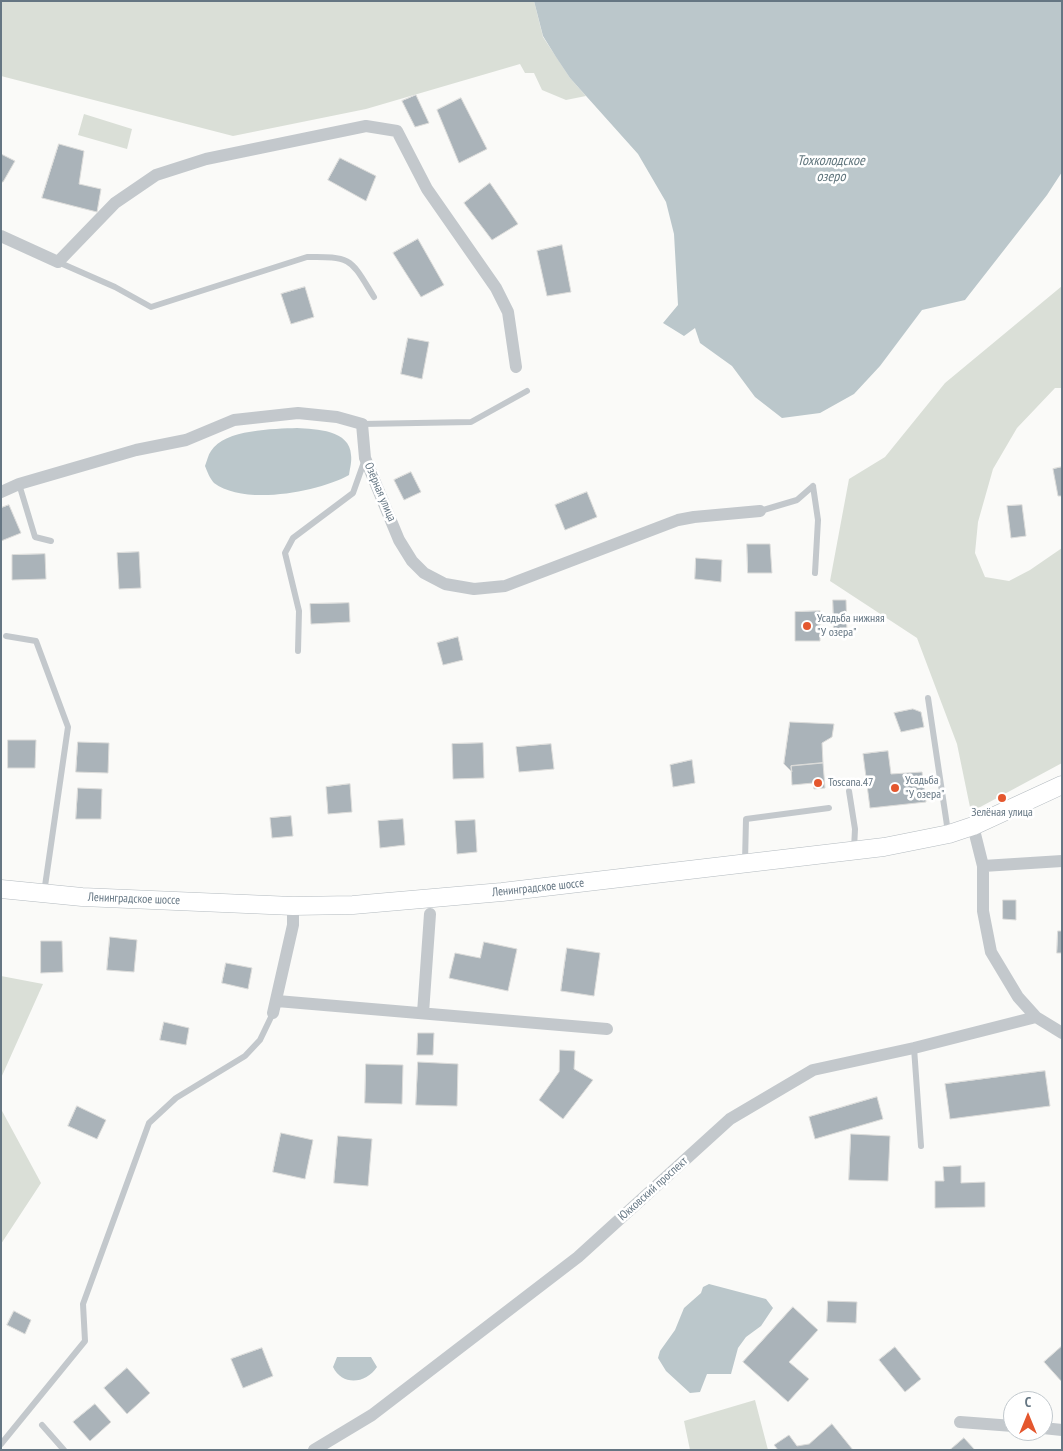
<!DOCTYPE html>
<meta charset="utf-8">
<style>
body{margin:0}
#map{position:relative;width:1063px;height:1451px;overflow:hidden;background:#fafaf8;font-family:"PT Sans Narrow",sans-serif}
canvas{display:block}
.frame{position:absolute;inset:0;border:2px solid #657683;pointer-events:none}
.north{position:absolute;left:1003px;top:1391px;width:50px;height:50px;box-sizing:border-box;background:#fff;border:1px solid #c1c8cd;border-radius:50%;rotate:0deg;font-size:14px;font-weight:700;line-height:20px;text-align:center;color:#657683}
.north::after{content:'';display:block;margin:auto;width:18px;height:22px;background:#e4572e;clip-path:polygon(50% 0,100% 100%,50% 72%,0 100%)}
</style>
<div id="map">
<canvas width="1063" height="1451"></canvas>
<div class="frame"></div>
<div class="north">С</div>
</div>
<script>
const ctx = document.querySelector('canvas').getContext('2d');
ctx.lineJoin = 'round';
function fillPath(path, color) {
  ctx.fillStyle = color;
  ctx.fill(path, 'evenodd');
}
function trace(path, color, width, dash) {
  ctx.strokeStyle = color;
  ctx.lineWidth = width;
  ctx.lineCap = dash ? 'butt' : 'round';
  ctx.setLineDash(dash || []);
  ctx.stroke(path);
}
function drawText(font, color, halo, rows, align = 'center') {
  ctx.font = font + ' "PT Sans Narrow",sans-serif';
  ctx.lineWidth = 5;
  ctx.setLineDash([]);
  ctx.textBaseline = 'middle';
  ctx.strokeStyle = halo;
  ctx.fillStyle = color;
  for (const [text, x, y, turn = 0] of rows) {
    ctx.save();
    ctx.translate(x, y);
    ctx.rotate((+turn || 0) * Math.PI / 180);
    ctx.textAlign = isNaN(turn) ? turn : align;
    if (halo) ctx.strokeText(text, 0, 0);
    ctx.fillText(text, 0, 0);
    ctx.restore();
  }
}
const green = new Path2D(`
 M1,1h533l9,36 27,41 16,18 -20,4 -24,-10 -8,-17h-9l-5,-9 -154,45 -133,27 -232,-60z
 M84,114l48,15 -5,20 -49,-14z
 M1062,286v102h-7l-38,40 -24,41 -15,53 -3,31 10,24 24,4 21,-11 32,-22v215l-91,49 -14,-68 -40,-106 -87,-57 19,-102 36,-22 60,-74z
 M1,976l42,8 -42,94z
 M1,1109l40,74 -40,61z
 M755,1400l13,50h-78l-6,-29z`);
const water = new Path2D(`
 M534,1h528v171l-15,23 -82,105 -43,10 -42,56 -26,28 -34,19 -38,5 -27,-21 -23,-31 -32,-23 -5,-15 -11,8 -21,-13 15,-18 -4,-71 -8,-32 -28,-48 -68,-76 -14,-21 -13,-21z
 M297,428c19,1 53,2 54,27 1,6 -1,13 -2,20 -30,17 -105,31 -135,8 -4,-4 -7,-12 -9,-17 2,-5 3,-11 6,-15 14,-22 63,-22 86,-23z
 M709,1284l57,15 7,9 -12,18 -15,11 -8,11 -7,26h-24l-7,18 -10,1 -24,-22 -8,-13 2,-7 15,-21 9,-22 17,-15 2,-6z
 M337,1357h34l6,10c-11,17 -35,19 -44,0z`);
const building = new Path2D(`
 M416,95l13,28 -14,4 -13,-26z
 M461,98l26,51 -28,14 -22,-53z
 M59,144l25,7 -5,33 22,5 -4,23 -55,-14z
 M1,154l14,7 -12,21h-2z
 M340,158l36,18 -10,25 -38,-21z
 M490,183l28,41 -26,16 -28,-37z
 M418,239l26,46 -23,12 -28,-44z
 M562,245l9,47 -24,4 -10,-45z
 M305,287l9,30 -23,7 -10,-30z
 M408,338l21,4 -7,37 -21,-5z
 M1062,467v29h-4l-5,-27z
 M411,472l10,20 -17,8 -10,-20z
 M587,492l10,25 -32,13 -10,-25z
 M9,505l12,28 -20,8v-33z
 M1022,505l4,31 -15,2 -4,-32z
 M747,544h23l2,29h-24z
 M139,552l2,36 -22,1 -2,-36z
 M45,554l1,25 -34,1v-25z
 M696,558l26,2 -1,22 -26,-3z
 M833,600h13l1,33 -13,-1z
 M349,603l1,19 -39,2 -1,-20z
 M820,611v30h-25v-29z
 M458,637l5,23 -20,5 -6,-22z
 M913,709l8,3 3,15 -23,5 -7,-19z
 M790,722l44,2 -2,13 -10,6 1,20 -32,3 1,6 -8,-8z
 M8,740h28l-1,28h-27z
 M78,742l31,1 -1,30 -32,-1z
 M483,743l1,35 -31,1 -1,-35z
 M551,744l3,25 -35,3 -3,-25z
 M888,751l3,23 31,-2 4,30 -56,6 -7,-54z
 M692,760l3,23 -22,4 -3,-22z
 M823,763l2,25 -11,1 -1,-6 -21,2 -1,-19z
 M350,784l2,28 -24,2 -2,-27z
 M78,788l24,1 -1,30h-25z
 M291,816l2,20 -21,2 -2,-20z
 M403,819l2,26 -25,3 -2,-27z
 M475,820l2,32 -20,2 -2,-33z
 M1003,900h13v20l-13,-1z
 M1058,931h4v22h-5z
 M110,937l27,3 -3,32 -27,-2z
 M41,941h21l1,31 -22,1z
 M484,942l33,7 -9,42 -59,-13 6,-25 25,5z
 M567,948l33,5 -6,43 -33,-5z
 M226,963l26,5 -4,21 -26,-6z
 M164,1022l25,6 -3,17 -26,-5z
 M418,1033h16l-1,22h-16z
 M560,1050l15,1 -1,18 19,11 -30,39 -24,-19 20,-28z
 M418,1062l40,2 -1,42 -41,-1z
 M366,1064l37,1 -1,39 -37,-1z
 M1045,1071l5,35 -100,13 -5,-35z
 M877,1097l6,22 -68,20 -6,-22z
 M77,1106l29,14 -9,19 -29,-13z
 M281,1133l32,7 -8,39 -32,-7z
 M851,1134l39,2 -2,45 -39,-1z
 M338,1136l34,3 -4,47 -34,-3z
 M961,1166v17l24,-1v25l-50,1v-27h9l-1,-14z
 M828,1301l29,1 -1,21 -29,-1z
 M793,1307l25,23 -29,32 20,17 -21,23 -45,-40z
 M14,1311l17,9 -6,14 -18,-9z
 M1062,1346v36l-18,-20z
 M895,1347l26,32 -16,13 -26,-32z
 M262,1348l11,28 -30,12 -12,-29z
 M127,1368l23,25 -23,21 -23,-26z
 M95,1404l16,18 -21,19 -17,-19z
 M832,1424l21,26h-75l-4,-5 15,-10 8,11 12,-2z
 M964,1438l11,12h-25z`);
const lane = new Path2D(`
 M58,262l57,25 36,20 156,-50c46,-1 44,3 67,40
 M362,424l109,-2 56,-31
 M19,484l16,53 16,4
 M813,486l5,34 -3,53
 M760,511l37,-11 16,-14
 M6,636l30,5 32,86 -24,166
 M298,651l1,-40 -14,-58 8,-15 60,-45 11,-31
 M928,698l20,134
 M849,791l6,38 -1,20
 M745,862l1,-43 83,-11
 M914,1048l7,98
 M42,1425l22,25
 M1,1444l84,-103 -2,-37 66,-181 27,-25 69,-42 15,-16 13,-27`);
const street = new Path2D(`
 M1,236l57,26 57,-59 41,-28 50,-16 160,-33 31,5 30,58 69,99 12,24 8,55
 M1,492l18,-8 117,-34 50,-10 48,-20 64,-7 39,4 25,7 3,34 34,82 13,21 12,12 21,11 29,5 31,-3 173,-66 16,-3 66,-6
 M973,826l10,40v45l8,41 27,45 18,20 26,16
 M983,866l79,-5
 M277,1001l330,28
 M273,1013l20,-88v-19
 M423,1013l7,-99
 M960,1422l53,4
 M1043,1428l19,2
 M314,1450l58,-35 206,-158 152,-138 83,-49 101,-22 122,-31`);
const secondary = new Path2D(`
 M1,889l81,8 211,9 60,-1 149,-13 382,-45 65,-13 24,-8 89,-41`);
const markers = [
 [807,626,5,"#e4572e"],
 [818,783,5,"#e4572e"],
 [895,788,5,"#e4572e"],
 [1002,798,5,"#e4572e"]
];
const streetNames = [
 ["Озёрная улица",380,492,67],
 ["Ленинградское шоссе",538,888,-6],
 ["Ленинградское шоссе",134,899,2],
 ["Юкковский проспект",653,1189,-42]
];
const poiNames = [
 ["Усадьба нижняя",817,619],
 ["\"У озера\"",817,633],
 ["Усадьба",905,781],
 ["\"У озера\"",905,795],
 ["Toscana.47",828,783],
 ["Зелёная улица",1002,813,"center"]
];
const waterNames = [
 ["Тохколодское",831,161],
 ["озеро",831,177]
];
fillPath(green, '#dadfd7');
fillPath(water, '#bbc7cb');
fillPath(building, '#aab3b9');
trace(building, '#dcdcda', 1);
trace(secondary, '#b3babf', 19);
trace(lane, '#c3c8cc', 6);
trace(street, '#c3c8cc', 12);
trace(secondary, '#fff', 18);
for (const [x, y, r, color] of markers) {
  const dot = new Path2D();
  dot.arc(x, y, r, 0, 2 * Math.PI);
  ctx.fillStyle = color;
  ctx.fill(dot);
  trace(dot, '#fff', 2);
}
drawText('12px', '#657683', '#fff', streetNames);
drawText('12px', '#657683', '#fff', poiNames, 'left');
drawText('italic 14px', '#60757c', '#fff', waterNames);
</script>
